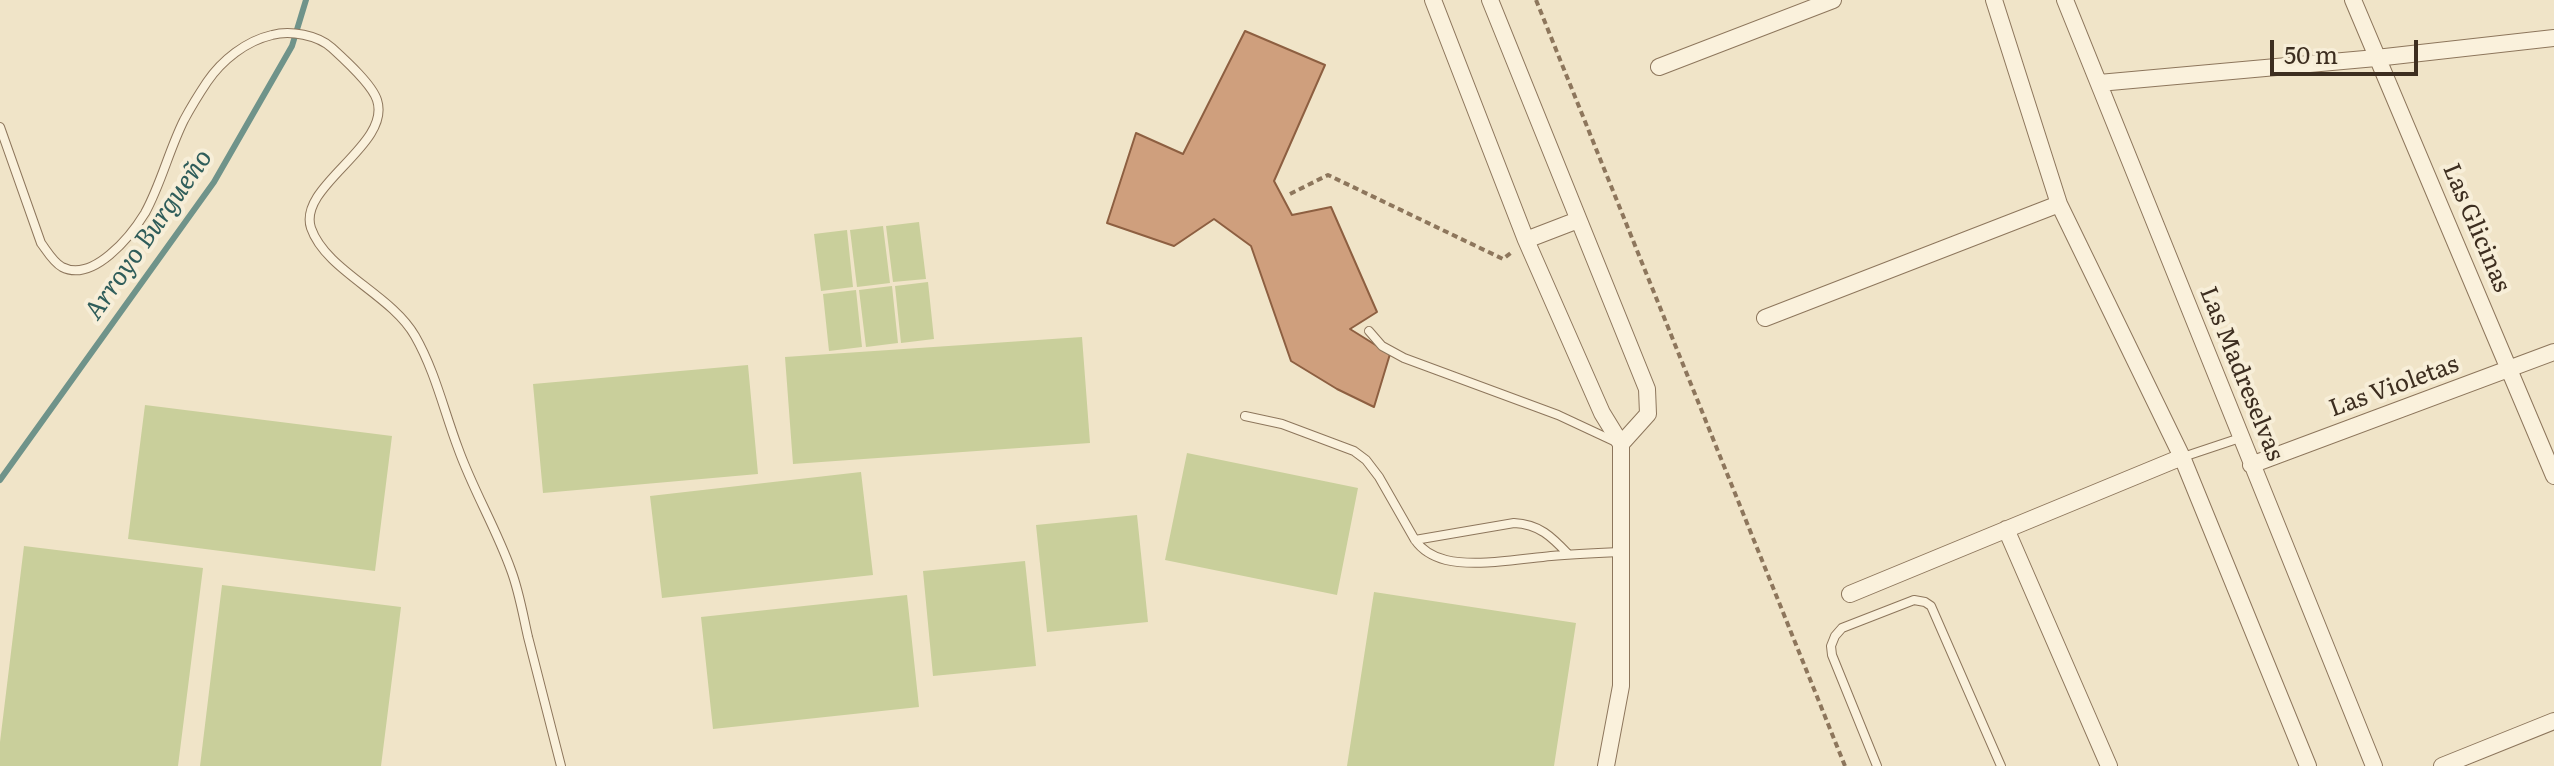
<!DOCTYPE html>
<meta charset="utf-8">
<style>
body{margin:0}
#map{position:relative;width:2554px;height:766px;overflow:hidden;background:#f0e4c8;font-family:Literata,serif}
canvas{display:block}
.scale{position:absolute;left:2270px;top:40px;width:148px;height:36px;box-sizing:border-box;border:4px solid #3d2e20;border-top:0;padding-left:10px;font-size:24px;line-height:28px;white-space:nowrap;color:#3d2e20;-webkit-text-stroke:6px #f7eed8;paint-order:stroke}
</style>
<div id="map">
<canvas width="2554" height="766"></canvas>
<div class="scale">50 m</div>
</div>
<script>
const ctx = document.querySelector('canvas').getContext('2d');
ctx.lineJoin = 'round';
function fillPath(path, color) {
  ctx.fillStyle = color;
  ctx.fill(path, 'evenodd');
}
function trace(path, color, width, dash) {
  ctx.strokeStyle = color;
  ctx.lineWidth = width;
  ctx.lineCap = dash ? 'butt' : 'round';
  ctx.setLineDash(dash || []);
  ctx.stroke(path);
}
function drawText(font, color, halo, rows, align = 'center') {
  ctx.font = font + ' Literata,serif';
  ctx.lineWidth = 8;
  ctx.setLineDash([]);
  ctx.textBaseline = 'middle';
  ctx.strokeStyle = halo;
  ctx.fillStyle = color;
  for (const [text, x, y, turn = 0] of rows) {
    ctx.save();
    ctx.translate(x, y);
    ctx.rotate((+turn || 0) * Math.PI / 180);
    ctx.textAlign = isNaN(turn) ? turn : align;
    if (halo) ctx.strokeText(text, 0, 0);
    ctx.fillText(text, 0, 0);
    ctx.restore();
  }
}
const green = new Path2D(`
 M919,222l7,57 -33,3 -7,-56z
 M883,226l7,57 -33,4 -7,-57z
 M847,230l6,57 -32,4 -7,-57z
 M928,282l6,57 -33,4 -6,-57z
 M892,286l6,57 -32,4 -7,-57z
 M856,290l6,57 -33,4 -6,-57z
 M1082,337l8,106 -297,21 -8,-107z
 M748,365l10,109 -215,19 -10,-109z
 M145,405l247,31 -17,135 -247,-32z
 M1187,453l171,35 -21,107 -172,-35z
 M861,472l12,103 -211,23 -12,-102z
 M1137,515l11,107 -101,10 -11,-107z
 M24,546l179,22 -25,198h-178v-24z
 M1025,561l11,105 -103,10 -10,-105z
 M222,585l179,22 -20,159h-181z
 M1374,592l202,31 -22,143h-207z
 M907,595l12,112 -206,22 -12,-112z`);
const stream = new Path2D(`
 M0,480l214,-298 78,-136 14,-46`);
const building = new Path2D(`
 M1245,31l80,34 -51,116 18,34 39,-8 46,105 -27,17 40,25 -16,53 -37,-18 -46,-28 -40,-115 -37,-27 -40,27 -67,-23 29,-90 47,21z`);
const path = new Path2D(`
 M1536,0l309,766
 M1290,194l38,-19 175,84 9,-7`);
const service = new Path2D(`
 M0,127l41,116c6,8 12,19 21,24 31,16 69,-31 83,-54 16,-29 24,-63 39,-93 7,-13 15,-26 23,-38 15,-22 39,-41 65,-47 18,-5 46,0 60,13 12,11 40,36 45,52 15,45 -80,86 -66,128 15,43 80,66 104,108 20,35 29,75 43,112 15,42 38,80 53,122 8,21 12,45 17,67 11,43 22,86 33,129
 M1369,331l13,15 22,12 154,57 60,28
 M1245,416l37,8 72,27 12,9 13,17 36,63c7,10 19,17 31,20 30,7 74,-1 105,-4 23,-2 46,-3 69,-4
 M2183,457l57,-19
 M1415,540l99,-17c25,1 38,14 54,31
 M1877,766l-45,-111 -1,-9 4,-10 7,-8 72,-28 11,2 6,4 70,160`);
const minor = new Path2D(`
 M1433,0l93,240 76,173 19,31v242l-15,80
 M1490,0l157,389 1,25 -27,30
 M1994,0l65,204 123,253 126,309
 M2065,0l309,766
 M2353,0l201,476
 M1659,67l174,-67
 M2099,83l277,-25 178,-20
 M1526,240l52,-20
 M1765,318l294,-114
 M2251,465l303,-113
 M2006,529l103,237
 M1850,594l332,-137
 M2442,766l112,-45`);
const streetNames = [
 ["Las Glicinas",2476,228,67],
 ["Las Madreselvas",2241,374,68],
 ["Las Violetas",2394,387,-20]
];
const waterNames = [
 ["Arroyo Burgueño",149,235,-55]
];
fillPath(green, '#c9cf9b');
trace(stream, '#6f938a', 6);
fillPath(building, '#cf9f7d');
trace(building, '#8d5f41', 2);
trace(service, '#8d765c', 10);
trace(minor, '#8d765c', 18);
trace(path, '#8d765c', 4, [6, 4]);
trace(service, '#faf1dc', 8);
trace(minor, '#faf1dc', 16);
drawText('24px', '#3d2e20', '#f7eed8', streetNames);
drawText('italic 26px', '#2f5d5a', '#f7eed8', waterNames);
</script>
